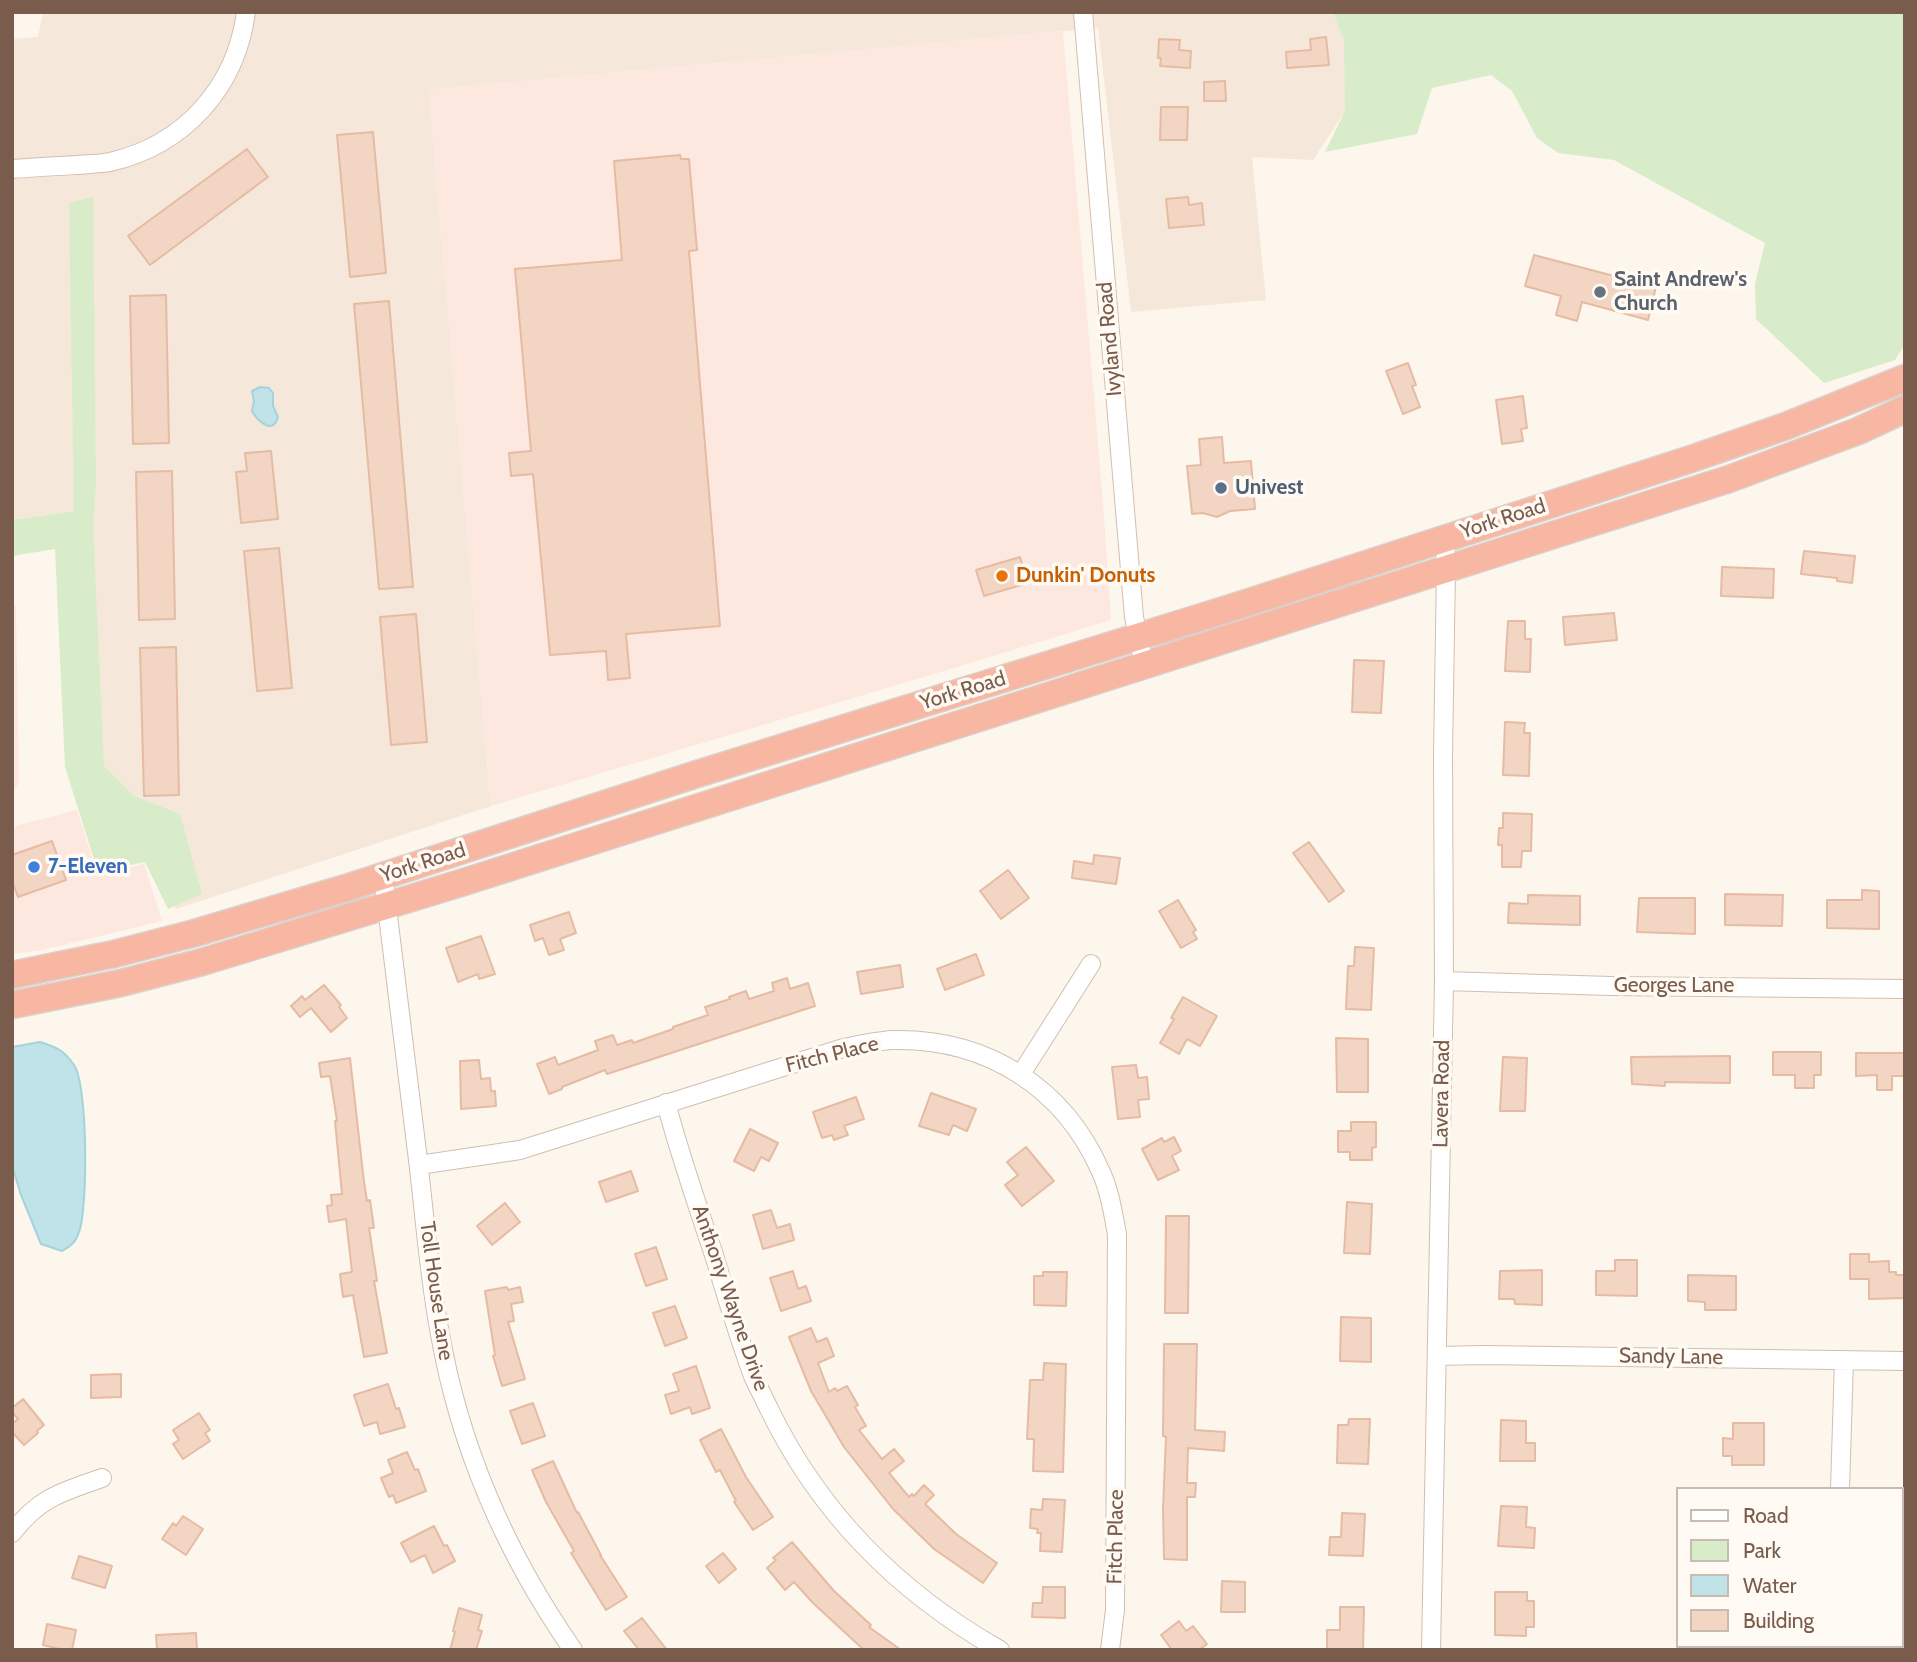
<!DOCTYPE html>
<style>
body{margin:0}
#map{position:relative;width:1917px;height:1662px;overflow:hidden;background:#fdf6ec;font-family:Cabin,sans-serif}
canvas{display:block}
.frame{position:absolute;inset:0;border:14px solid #7a5c4d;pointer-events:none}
.legend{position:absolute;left:1676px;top:1487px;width:228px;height:161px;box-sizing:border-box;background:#fffaf3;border:2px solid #cabbb1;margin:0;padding:9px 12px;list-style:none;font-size:21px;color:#7a5c4d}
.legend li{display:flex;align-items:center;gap:14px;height:35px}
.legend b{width:35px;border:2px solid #cabbb1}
</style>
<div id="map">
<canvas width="1917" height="1662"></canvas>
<div class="frame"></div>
<ul class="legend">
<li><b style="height:9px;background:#fff"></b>Road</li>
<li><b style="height:19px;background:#d8ecc9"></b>Park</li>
<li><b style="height:19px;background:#bfe3e8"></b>Water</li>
<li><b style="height:19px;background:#f3d5c3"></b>Building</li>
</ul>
</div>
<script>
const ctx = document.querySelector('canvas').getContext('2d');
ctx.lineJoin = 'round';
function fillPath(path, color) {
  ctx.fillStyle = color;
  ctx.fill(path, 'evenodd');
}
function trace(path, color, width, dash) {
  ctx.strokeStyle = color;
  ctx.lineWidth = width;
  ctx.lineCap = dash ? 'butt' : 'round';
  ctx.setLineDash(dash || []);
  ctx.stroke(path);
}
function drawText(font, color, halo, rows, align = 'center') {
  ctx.font = font + ' Cabin,sans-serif';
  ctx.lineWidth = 7;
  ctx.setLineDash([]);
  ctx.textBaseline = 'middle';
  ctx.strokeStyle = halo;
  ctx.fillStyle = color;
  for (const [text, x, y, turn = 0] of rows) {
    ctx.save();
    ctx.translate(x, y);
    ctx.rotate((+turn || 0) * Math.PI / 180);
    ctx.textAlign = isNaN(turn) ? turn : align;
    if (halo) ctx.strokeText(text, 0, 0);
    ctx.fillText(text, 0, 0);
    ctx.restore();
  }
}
const residential = new Path2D(`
 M43,12h1367l-97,148 -61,-3 14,143 -135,12 -33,-284 -669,62 62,716 -315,103 -48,-113 -32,-27 -22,-258 -62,9v-481l26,-2z`);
const commercial = new Path2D(`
 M1063,31l40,473 8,116 -167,51 -453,135 -62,-716z
 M12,603l4,3 3,176 -7,14z
 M77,810l20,63 47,-9 18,57 -120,29 -30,4v-125l7,-4z`);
const green = new Path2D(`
 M1333,12h572v332l-10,16 -71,23 -68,-64 -1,-35 10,-41 -151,-83 -56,-7 -21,-15 -25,-47 -21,-16 -59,13 -15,46 -92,18 20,-41 -1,-71z
 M93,197l3,288 -3,40 11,241 30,30 46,18 22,80 -34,15 -23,-47 -47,10 -33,-105 -10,-218 -43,7v-36l62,-9 -5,-308z`);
const water = new Path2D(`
 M260,387l9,1 4,5v13l5,11c-5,19 -21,3 -26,-6l2,-10 -2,-10z
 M40,1042c16,5 24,8 34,23 14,20 14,143 5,167 -3,10 -8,14 -17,19l-21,-7 -20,-49 -9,-29v-119z`);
const building = new Path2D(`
 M1326,37l3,28 -42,3 -1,-16 25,-2 -1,-11z
 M1159,39l21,1 -1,10 12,1 -1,17 -30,-2 1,-8h-3z
 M1225,81l1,20h-22v-19z
 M1161,107h27l-1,33h-27z
 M373,132l13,141 -36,4 -13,-142z
 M247,149l21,28 -118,88 -22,-29z
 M680,155l1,4h8l8,91 -8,1 31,375 -94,8 4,44 -22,2 -2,-29 -56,4 -17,-181 -22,2 -2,-23 22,-2 -16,-182 107,-9 -8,-99z
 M1188,197l1,8 13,-2 2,22 -35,3 -3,-29z
 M1534,255l122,32 -8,33 -66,-18 -5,19 -21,-6 5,-19 -36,-10z
 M166,295l3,148 -36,1 -3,-148z
 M389,301l24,286 -34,2 -25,-285z
 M1408,363l8,22 -4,1 8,21 -17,7 -17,-43z
 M1523,396l4,32 -6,1 2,12 -21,3 -6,-44z
 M1222,437l2,26 27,-2 4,48 -25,2 -13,6 -14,-4 -11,1 -5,-48 14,-1 -2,-26z
 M271,451l7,68 -37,4 -5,-51 11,-1 -2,-18z
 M172,471l3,148 -36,1 -3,-148z
 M279,548l13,140 -35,3 -13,-140z
 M1804,551l51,5 -3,27 -15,-2v-3l-36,-4z
 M1020,557l8,26 -44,13 -8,-26z
 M1722,567l52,2 -1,29 -52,-2z
 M1614,613l3,27 -52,5 -2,-28z
 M416,614l11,128 -36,3 -11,-128z
 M1508,621h17v18h6l-1,33 -25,-1z
 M176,647l3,148 -35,1 -4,-148z
 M1354,660l30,1 -3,52 -29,-1z
 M1505,722l20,1 -1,10h6l-1,43 -26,-1z
 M1503,813l29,1 -1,37h-9l-1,16h-19v-22h-4l1,-17h4z
 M52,841l14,39 -48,17 -6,-16v-26z
 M1309,842l35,49 -15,11 -36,-49z
 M1094,855l26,3 -4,26 -44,-6 2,-17 19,3z
 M1008,870l21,28 -28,21 -21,-28z
 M1862,890l17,1v38l-52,-1v-28h35z
 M1725,894l58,1 -1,31 -57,-1z
 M1528,895l52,1v29l-72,-2 1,-20 19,1z
 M1639,898h56v36l-58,-2z
 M1178,900l18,30 -3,2 4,7 -16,9 -22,-37z
 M569,912l7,21 -16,6 4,11 -15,5 -6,-17 -8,3 -5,-16z
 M481,936l14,38 -16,5 -1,-5 -20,8 -12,-34z
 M1355,947l19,1 -3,62 -25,-1 2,-43h6z
 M976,954l8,21 -39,15 -8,-21z
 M900,965l3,22 -42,7 -4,-22z
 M787,978l3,11 18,-6 7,23 -208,68 -2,-4 -43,17v2l-13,5 -12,-30 18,-7 3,8 40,-15 -3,-9 18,-6 4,10 15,-5 1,3 40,-14v-2l35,-12 -3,-8 25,-8 -1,-2 17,-6 3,8 25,-8 -2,-8z
 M324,985l17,20 -2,2 8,11 -16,14 -20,-24 -11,9 -9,-11 11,-10 3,4z
 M1183,997l34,19 -17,30 -13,-7 -8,15 -19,-11 14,-24 -3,-1z
 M1336,1038l32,1v53h-31z
 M1773,1052h48v23h-7v13h-19v-13h-22z
 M1856,1053h48l1,23h-13v14h-15v-15l-21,1z
 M1730,1056v27l-65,-1v4l-33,-2 -1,-27z
 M1503,1057l24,1 -2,53h-25z
 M350,1058l14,124 3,19 3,-1 4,28h-5l8,53h-3l13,72 -23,4 -11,-62 -10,2 -3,-23 12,-2 -6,-53 -17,3 -2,-16 5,-1 -1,-10 11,-1 -7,-73h2l-7,-45 -9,1 -2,-14z
 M479,1060l2,19 9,-1 1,13h4l1,15 -35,3 -1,-48z
 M1136,1065l2,13 9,-1 2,22 -11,1 2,17 -22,2 -6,-52z
 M931,1093l45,16 -9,22 -14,-6 -4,10 -30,-9z
 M856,1097l8,22 -20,7 4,9 -14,5 -2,-5 -10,3 -9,-26z
 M1351,1122h25v25l-4,1v12h-22v-8h-12v-21h13z
 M750,1129l28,14 -9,18 -8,-4 -7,14 -20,-10z
 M1174,1137l7,14 -9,5 7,14 -21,10 -16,-31 20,-11 2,4z
 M1026,1147l28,34 -32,25 -17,-21 13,-10 -11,-13z
 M631,1171l7,20 -32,11 -7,-20z
 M1347,1202l25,2 -2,50 -26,-1z
 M505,1203l15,19 -28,23 -15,-19z
 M771,1210l6,18 13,-4 4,16 -31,9 -10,-34z
 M1166,1216h23l-1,97h-23z
 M656,1247l11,32 -21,7 -11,-32z
 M1850,1254h19v8l20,-1v11h7v3h9v23l-36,1v-20h-19z
 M1615,1260h22v36l-41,-1v-24h19z
 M1542,1270v35l-27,-1 -1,-5h-15l1,-28z
 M793,1271l5,18 8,-3 5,15 -30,10 -11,-33z
 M1043,1272h24l-1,34 -32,-1v-29h9z
 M1688,1275l48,1v34h-31v-8l-17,-1z
 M507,1287l1,3 12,-3 3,15 -12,2 3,17 -6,1 17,57 -23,7 -9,-30 2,-1 -10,-64z
 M675,1306l12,32 -22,8 -12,-33z
 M1341,1317l30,1v44l-31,-1z
 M811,1328l6,14 10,-4 7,18 -16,7 11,29 6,-4 2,3 10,-5 11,19 -3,2 11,19 -7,4 23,29 12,-10 10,12 -15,12 20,24 3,-3 2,2 10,-11 10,10 -9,9 31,30 41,29 -14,20 -49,-34 -41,-40 -49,-62 -33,-56 -22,-54z
 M1164,1344h33l-2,86 30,2 -1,19 -36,-3 -1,35h9l-1,14h-8v63l-23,-1 -1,-50 3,-72 -3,-1z
 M1044,1363l22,1 -3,108 -30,-1 1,-32h-7l3,-59h13z
 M696,1366l14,42 -18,6 -2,-7 -19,7 -6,-19 14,-4 -6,-17z
 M121,1374v23l-30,1v-23z
 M388,1384l8,25 3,-1 6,19 -25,7 -3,-12 -13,4 -10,-31z
 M23,1399l21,26 -7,6 1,2 -14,12 -12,-13v-8l6,-5 -6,-7v-4z
 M533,1403l12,33 -23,8 -12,-33z
 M199,1413l11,17 -5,3 5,8 -27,18 -10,-15 6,-4 -6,-10z
 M1349,1419h21l-2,45 -31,-1 1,-38h10z
 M1501,1420l25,1v22h9v18h-35z
 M1733,1423h31v42h-32v-9h-9v-18l10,1z
 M721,1429l25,48 27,40 -20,13 -19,-28 2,-1 -16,-31 -4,2 -16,-32z
 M407,1452l8,18 3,-1 8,22 -30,12 -3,-8 -4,2 -8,-19 12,-5 -5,-13z
 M553,1461l24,52 1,-1 23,43h-1l27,42 -21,13 -35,-57 3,-2 -28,-49 -14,-32z
 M1043,1499l22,1 -3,52 -22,-1 1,-18h-4l1,-4 -8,-1 1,-19 11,1z
 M1501,1506l26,1 -1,20 9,1 -1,20 -36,-2z
 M1342,1513l23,1 -2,42 -34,-1 1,-18h11z
 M183,1516l20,13 -17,26 -24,-16 11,-16 3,3z
 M434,1526l10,20 3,-1 8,16 -22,12 -8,-18 -14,7 -10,-19z
 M792,1542l42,49 37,34 -2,2 32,23h-37l-51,-47 -19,-21 -9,8 -18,-22 9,-8 -3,-2z
 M723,1553l13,16 -17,14 -13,-17z
 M79,1556l33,10 -7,22 -33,-10z
 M1222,1581l23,1v30h-24z
 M1043,1587h22v31l-33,-1 1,-14h9z
 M1495,1592h32v9h7v26h-8v9l-31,-1z
 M1340,1607h24l-1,42h-36v-19h13z
 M459,1608l23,7 -4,15 4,1 -6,19h-26l5,-18 -2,-1z
 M642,1618l25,32h-28l-15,-19z
 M1179,1621l7,10 7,-5 14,18 -8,6h-27l-11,-15z
 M47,1624l29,6 -4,20h-8l-21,-5z
 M196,1633l1,17h-40l-1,-15z`);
const minor = new Path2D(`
 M1083,12l51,605 10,48
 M12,169c22,-2 44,-3 65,-4 11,-1 22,-1 33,-3 74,-17 126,-74 136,-150
 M383,875c11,95 23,190 35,285 7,58 11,117 22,174 20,114 67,221 133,316
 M1444,981l167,5 294,3
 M1021,1074l70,-110
 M666,1103c14,52 31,102 48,152 12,40 24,81 39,121 5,11 11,22 16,33 51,105 130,184 231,241
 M419,1165l101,-15 320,-101c18,-4 35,-8 53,-9 93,-2 171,47 208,132 9,20 12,41 16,62l-2,376 -5,40
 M1437,1356l46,-1 422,6
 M1840,1489l4,-129
 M12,1533c27,-35 49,-41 90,-55
 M1431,1650l13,-669 -1,-226 3,-186 -1,-31
 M1837,1650v-4`);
const highway = new Path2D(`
 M12,975l102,-21 81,-21 151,-45 351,-114 540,-168 457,-148 92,-32 119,-48
 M12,1005l109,-22 81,-21 262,-80 1265,-403 129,-48 47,-22`);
const markers = [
 [1600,292,7,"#6b7280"],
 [1221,488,7,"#5c6f8a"],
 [1002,576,7,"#e8710a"],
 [34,867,7,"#3f7fe0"]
];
const worshipNames = [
 ["Saint Andrew's",1614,280],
 ["Church",1614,304]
];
const streetNames = [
 ["Ivyland Road",1110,339,-95],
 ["York Road",1503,519,-18],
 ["York Road",963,691,-17],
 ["York Road",423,863,-18],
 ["Georges Lane",1674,986],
 ["Fitch Place",832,1055,-14],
 ["Lavera Road",1442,1094,-89],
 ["Toll House Lane",436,1291,82],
 ["Anthony Wayne Drive",730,1298,71],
 ["Sandy Lane",1671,1357,1],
 ["Fitch Place",1116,1537,-89]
];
const serviceNames = [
 ["Univest",1235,488]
];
const foodNames = [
 ["Dunkin' Donuts",1016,576]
];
const shopNames = [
 ["7-Eleven",48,867]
];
fillPath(residential, '#f5e8da');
fillPath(commercial, '#fde8e0');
fillPath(green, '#d8ecc9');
fillPath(water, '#bfe3e8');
trace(water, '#a5d3da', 2);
fillPath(building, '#f3d5c3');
trace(building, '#e6bba3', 2);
trace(minor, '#d1beb0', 20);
trace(highway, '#dad1cd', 29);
trace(minor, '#fff', 18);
trace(highway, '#f7b7a3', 26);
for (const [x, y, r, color] of markers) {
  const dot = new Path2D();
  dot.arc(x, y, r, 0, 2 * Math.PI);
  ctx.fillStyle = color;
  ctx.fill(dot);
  trace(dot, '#fffaf3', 2.5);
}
drawText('bold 21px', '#5b616d', '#fffaf3', worshipNames, 'left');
drawText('21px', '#7a5c4d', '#fffaf3', streetNames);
drawText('bold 21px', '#4e5e75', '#fffaf3', serviceNames, 'left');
drawText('bold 21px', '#c56008', '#fffaf3', foodNames, 'left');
drawText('bold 21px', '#366cbe', '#fffaf3', shopNames, 'left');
</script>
